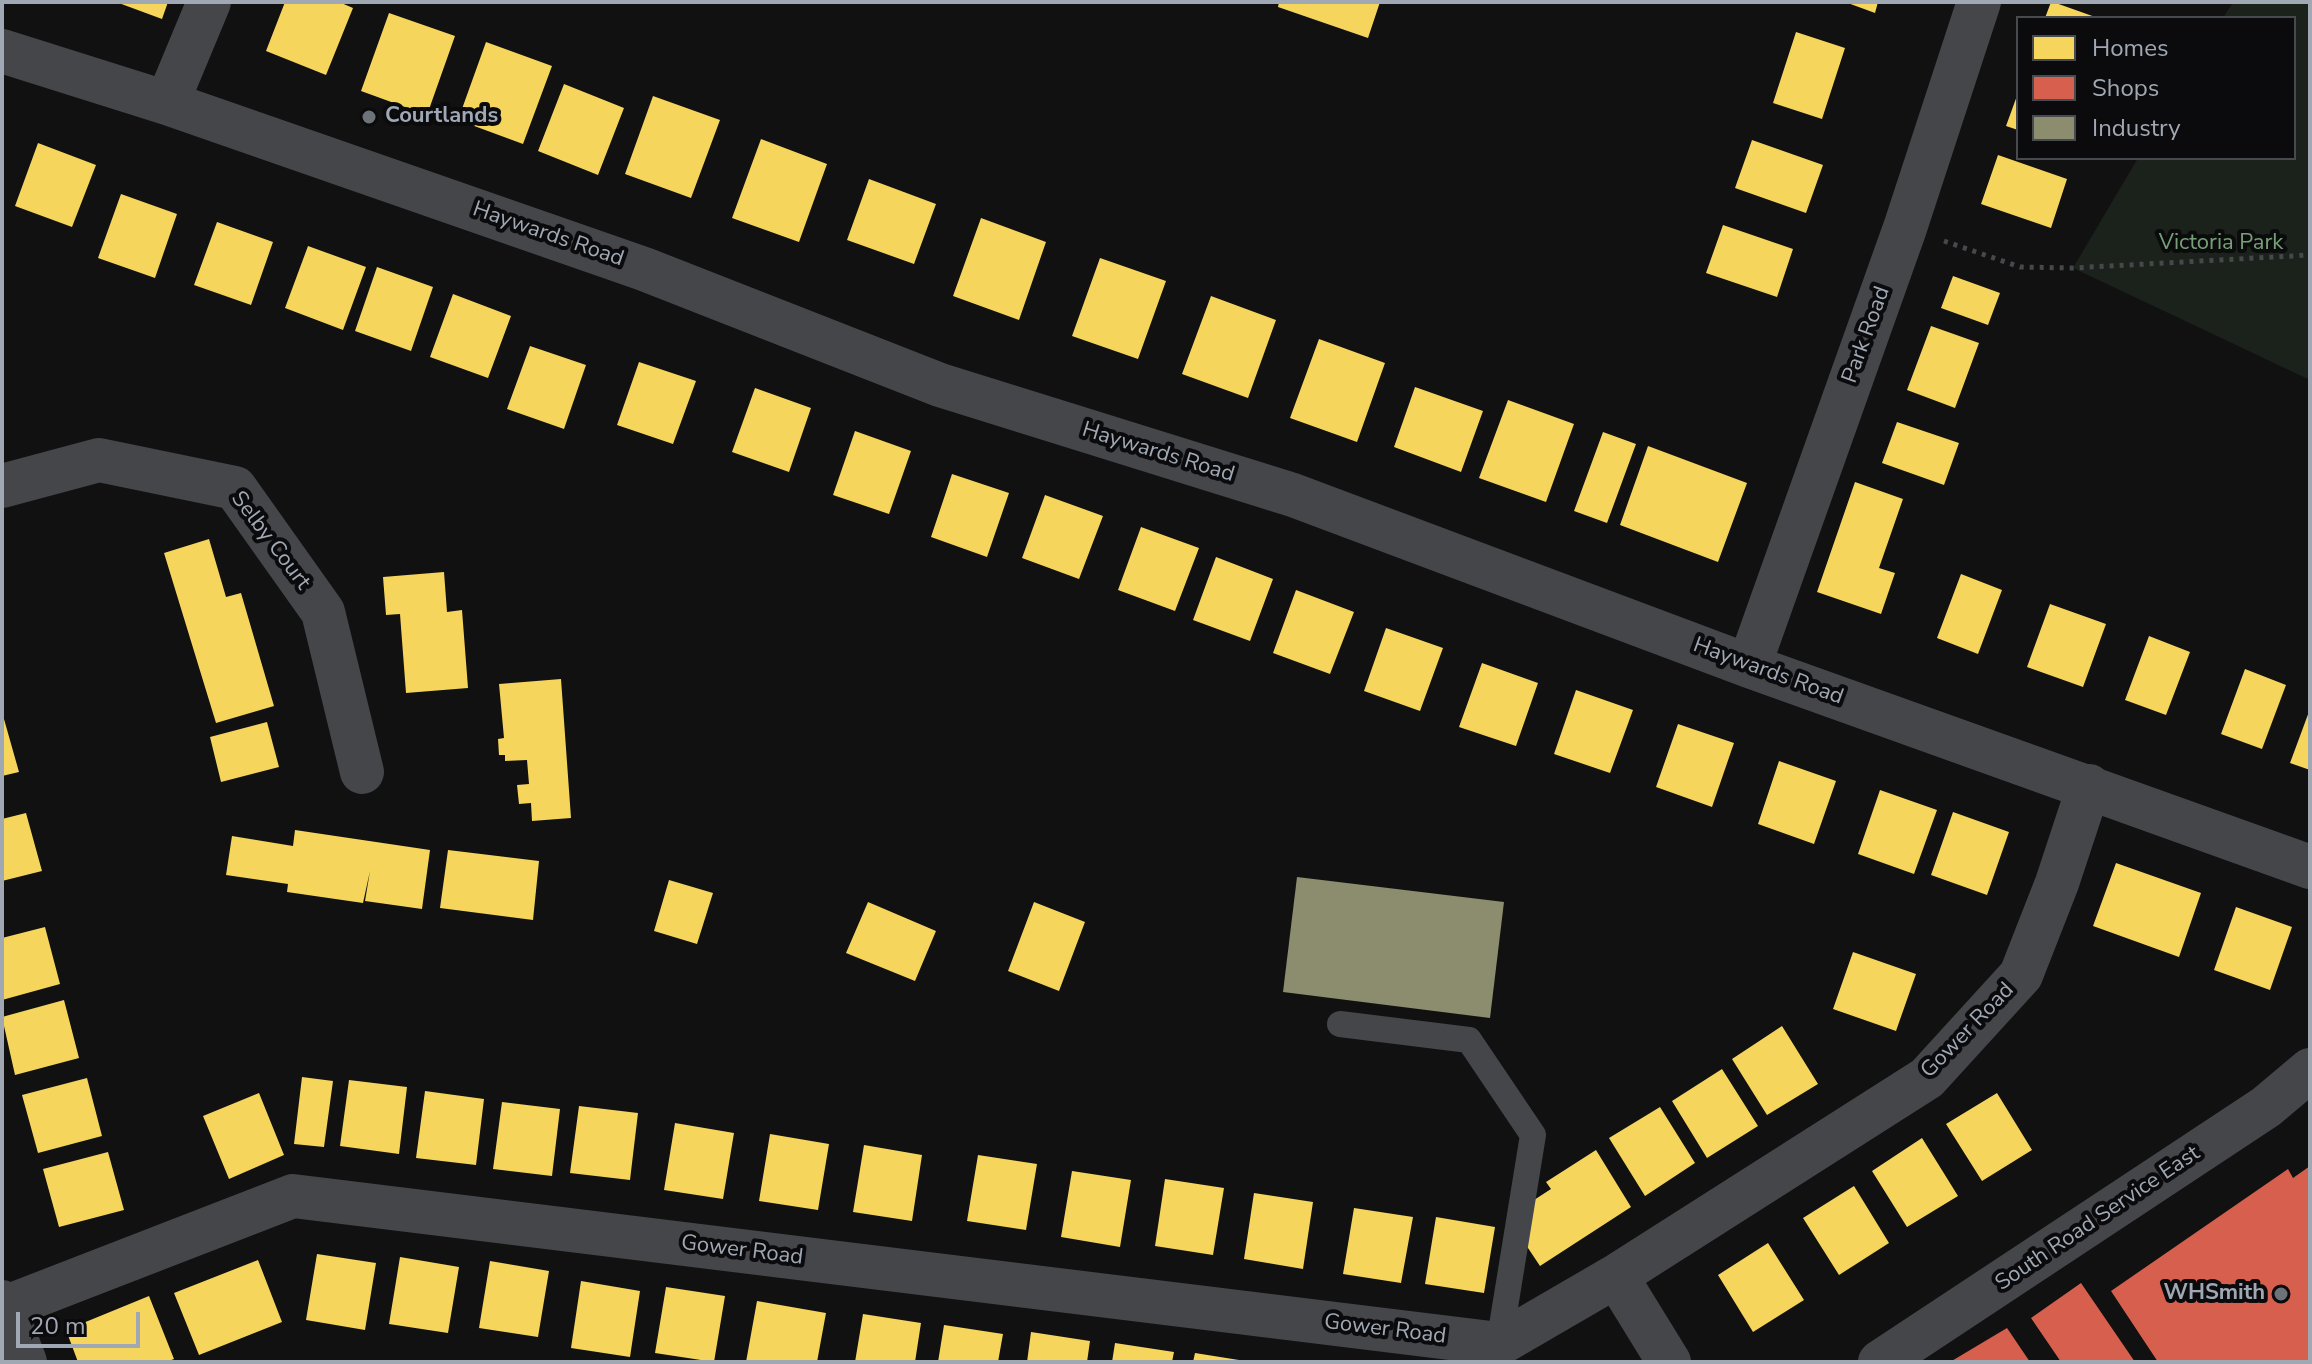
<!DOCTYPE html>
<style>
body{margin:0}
#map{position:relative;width:2312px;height:1364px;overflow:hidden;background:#111;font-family:"Nunito Sans",sans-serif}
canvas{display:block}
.frame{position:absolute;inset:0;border:4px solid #a0a8b3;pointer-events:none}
.legend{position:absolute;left:2016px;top:16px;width:280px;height:144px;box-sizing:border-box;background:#0b0b0d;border:2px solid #474a4f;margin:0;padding:10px 14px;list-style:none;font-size:24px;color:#a0a8b3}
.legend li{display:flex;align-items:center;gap:16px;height:40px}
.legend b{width:40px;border:2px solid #474a4f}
.scale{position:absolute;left:16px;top:1312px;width:124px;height:36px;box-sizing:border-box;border:4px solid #a0a8b3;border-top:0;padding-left:10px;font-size:24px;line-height:28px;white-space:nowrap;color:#a0a8b3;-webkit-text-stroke:6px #0b0b0d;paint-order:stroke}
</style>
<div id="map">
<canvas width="2312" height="1364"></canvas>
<div class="frame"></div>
<ul class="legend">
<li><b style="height:22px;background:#f6d55c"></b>Homes</li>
<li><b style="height:22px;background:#d6604d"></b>Shops</li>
<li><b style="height:22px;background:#8c8c6e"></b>Industry</li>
</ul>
<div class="scale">20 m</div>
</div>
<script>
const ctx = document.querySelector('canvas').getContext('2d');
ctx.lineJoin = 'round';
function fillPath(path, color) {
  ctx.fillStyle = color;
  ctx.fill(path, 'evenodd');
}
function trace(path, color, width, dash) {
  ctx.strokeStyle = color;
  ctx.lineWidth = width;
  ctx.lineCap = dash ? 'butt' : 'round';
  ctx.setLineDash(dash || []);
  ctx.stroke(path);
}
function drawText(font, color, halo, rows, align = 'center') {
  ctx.font = font + ' "Nunito Sans",sans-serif';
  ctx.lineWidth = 8;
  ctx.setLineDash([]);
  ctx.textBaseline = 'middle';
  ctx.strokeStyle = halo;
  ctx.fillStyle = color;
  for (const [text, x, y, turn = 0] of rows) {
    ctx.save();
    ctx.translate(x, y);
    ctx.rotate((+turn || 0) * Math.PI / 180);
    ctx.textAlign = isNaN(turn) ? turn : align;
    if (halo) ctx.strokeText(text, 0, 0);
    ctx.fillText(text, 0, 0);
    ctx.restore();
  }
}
const green = new Path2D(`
 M2233,2h77v378l-237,-112 65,-110h156v-140h-71z`);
const homes = new Path2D(`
 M116,2h52l-6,17z
 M285,2h54l14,6 -27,67 -60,-24z
 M1279,2h101l-12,36 -90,-31z
 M1845,2h33l-3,11z
 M2051,2h2l45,16h-53z
 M389,13l66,23 -28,79 -66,-24z
 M1796,32l49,16 -23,71 -49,-16z
 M486,42l66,24 -29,78 -65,-24z
 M564,84l60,24 -26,67 -60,-24z
 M2018,93v37l-12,-4z
 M653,96l67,24 -29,78 -66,-24z
 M761,139l66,25 -28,78 -67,-24z
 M1752,140l71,25 -17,48 -71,-25z
 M38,143l58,22 -24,62 -57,-21z
 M1998,155l69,24 -16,49 -70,-24z
 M869,179l67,25 -22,60 -67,-24z
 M121,194l56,20 -22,64 -57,-20z
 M981,218l65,24 -27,78 -66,-24z
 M217,222l56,20 -22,63 -57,-20z
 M1723,225l70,24 -16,48 -71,-24z
 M308,246l58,21 -23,63 -58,-22z
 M1100,258l66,23 -28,78 -66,-23z
 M377,267l56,20 -22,64 -56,-20z
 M1953,276l47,17 -12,32 -47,-17z
 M453,294l58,22 -23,62 -58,-21z
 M1211,296l65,24 -28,78 -66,-24z
 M1931,326l48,17 -24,65 -48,-18z
 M1319,339l66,24 -28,79 -67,-24z
 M530,346l56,19 -22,64 -57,-20z
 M639,362l57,19 -23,63 -56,-19z
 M1415,387l68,24 -22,61 -67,-25z
 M755,388l56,20 -22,64 -57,-20z
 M1508,400l66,24 -28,78 -67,-24z
 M1897,422l62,21 -15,42 -62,-22z
 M855,431l56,20 -22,63 -56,-19z
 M1603,432l33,12 -29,79 -33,-12z
 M1648,446l99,37 -29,79 -98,-37z
 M952,474l57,19 -22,64 -56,-20z
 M1855,482l48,17 -24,69 16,5 -14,41 -64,-22z
 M1045,495l58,21 -24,63 -57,-21z
 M1141,527l58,21 -24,63 -57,-21z
 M209,539l17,58 15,-4 33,113 -58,17 -52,-170z
 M1216,557l57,22 -23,62 -57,-21z
 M444,572l3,40 15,-2 6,78 -62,5 -6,-79 -14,1 -3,-38z
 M1961,574l41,16 -24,64 -41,-16z
 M1296,590l58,22 -24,62 -57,-21z
 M2050,604l56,20 -23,63 -56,-20z
 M1386,628l57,20 -23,63 -56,-20z
 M2149,636l41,16 -24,63 -41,-15z
 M1482,663l56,20 -22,63 -57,-19z
 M2245,669l41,16 -24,64 -41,-15z
 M561,679l10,139 -39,3 -1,-18 -12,1 -2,-19 12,-1 -2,-24 -22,1v-6h-6l-1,-16 6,-1 -5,-54z
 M1576,690l57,20 -23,63 -56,-19z
 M2310,709v61l-20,-7z
 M2,712l17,60 -17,4z
 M267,722l12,45 -58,15 -11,-45z
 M1678,724l56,19 -22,64 -56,-20z
 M1779,761l57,20 -22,63 -56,-20z
 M1880,790l57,20 -23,64 -56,-20z
 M1953,812l56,20 -22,63 -56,-20z
 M26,813l16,58 -40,10v-62z
 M295,830l135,20 -8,59 -57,-8 5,-30 -7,32 -76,-11 1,-8 -62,-9 6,-39 61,10z
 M448,850l91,11 -6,59 -93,-12z
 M2116,863l85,30 -22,64 -86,-31z
 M669,880l44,13 -16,51 -43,-13z
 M868,902l68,29 -21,50 -69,-28z
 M1034,902l51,20 -26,69 -51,-20z
 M2236,907l56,20 -22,63 -56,-20z
 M45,927l15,57 -58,16v-62z
 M1853,952l63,22 -20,57 -63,-22z
 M64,1000l15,58 -64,17 -13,-58z
 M1782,1026l36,58 -51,31 -35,-56z
 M1722,1069l36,57 -51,32 -35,-57z
 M302,1077l31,4 -9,66 -30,-3z
 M87,1078l15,58 -64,17 -16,-58z
 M349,1080l58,7 -8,67 -59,-8z
 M425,1091l59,8 -8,66 -60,-7z
 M259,1093l25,62 -55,24 -26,-63z
 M1997,1093l35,57 -50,31 -36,-57z
 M502,1102l58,7 -8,67 -59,-7z
 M579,1106l59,7 -8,67 -60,-7z
 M1660,1107l35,56 -50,33 -36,-58z
 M675,1123l59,10 -11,66 -59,-9z
 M770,1134l59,10 -11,66 -59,-9z
 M1922,1138l36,58 -51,31 -35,-56z
 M864,1145l58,10 -10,66 -59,-9z
 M1596,1150l35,57 -91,59 -14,-21 8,-45 17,-11 -5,-7z
 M108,1152l16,58 -65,17 -16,-58z
 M978,1155l59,9 -11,66 -59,-9z
 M1072,1171l59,9 -11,67 -59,-10z
 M1165,1179l59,9 -11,67 -58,-9z
 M1854,1186l35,57 -50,32 -36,-57z
 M1254,1193l59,9 -10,67 -59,-10z
 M1354,1208l59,9 -12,66 -58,-9z
 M1436,1217l59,10 -11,66 -59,-9z
 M1768,1243l36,57 -51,32 -35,-57z
 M317,1254l59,9 -11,67 -59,-10z
 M400,1257l59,10 -11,66 -59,-9z
 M258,1260l24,62 -83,33 -25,-62z
 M490,1261l59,10 -11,66 -59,-9z
 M581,1281l59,10 -10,66 -59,-9z
 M666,1287l59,9 -11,66 -59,-9z
 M149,1296l25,63 -8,3h-88l-12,-32z
 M757,1301l69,12 -9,49h-71z
 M863,1314l58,9 -6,39h-60z
 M944,1325l59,9 -5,28h-60z
 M1031,1332l59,9 -3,21h-60z
 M1115,1343l59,9 -2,10h-60z
 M1195,1353l44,7v2h-46z`);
const shops = new Path2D(`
 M2310,1166v196h-152l-47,-71 177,-122 5,9z
 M2081,1283l54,79h-74l-30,-44z
 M2007,1328l23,34h-80z`);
const industry = new Path2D(`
 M1297,877l207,25 -14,116 -207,-26z`);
const path = new Path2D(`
 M1944,241l76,26 53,1 237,-13`);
const service = new Path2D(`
 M1340,1024l129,16 64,95 -34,209`);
const minor = new Path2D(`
 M2,51l165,52 477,166 296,116 353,110 456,171 561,201
 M167,103l42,-101
 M2,486l97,-26 136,28 88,124 39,160
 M1749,666l156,-438 74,-226
 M1616,1276l53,86
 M2,1302l23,60
 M4,1308l289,-112 1206,148 117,-68 311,-198 94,-103 36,-92 32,-97
 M1880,1362l386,-255 44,-37`);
const markers = [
 [369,117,8,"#6e737a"],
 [2281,1294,8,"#6e737a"]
];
const poiNames = [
 ["Courtlands",385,117],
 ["WHSmith",2265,1294,"right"]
];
const streetNames = [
 ["Haywards Road",548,235,19],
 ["Park Road",1867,335,-70],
 ["Haywards Road",1158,453,17],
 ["Selby Court",270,541,53],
 ["Haywards Road",1768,672,20],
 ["Gower Road",1968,1031,-46],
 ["South Road Service East",2098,1219,-34],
 ["Gower Road",742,1251,7],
 ["Gower Road",1385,1330,7]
];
const parkNames = [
 ["Victoria Park",2221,244]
];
fillPath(green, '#1b211b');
fillPath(homes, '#f6d55c');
fillPath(shops, '#d6604d');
fillPath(industry, '#8c8c6e');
trace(path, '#46484c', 5, [4, 6]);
trace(service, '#45464a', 26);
trace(minor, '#45464a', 44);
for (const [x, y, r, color] of markers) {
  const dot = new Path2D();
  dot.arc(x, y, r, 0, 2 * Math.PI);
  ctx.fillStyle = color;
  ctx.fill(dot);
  trace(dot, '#0b0b0d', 3);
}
drawText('bold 22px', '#a0a8b3', '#0b0b0d', poiNames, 'left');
drawText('22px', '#a0a8b3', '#0b0b0d', streetNames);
drawText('22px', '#76a076', '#0b0b0d', parkNames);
</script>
